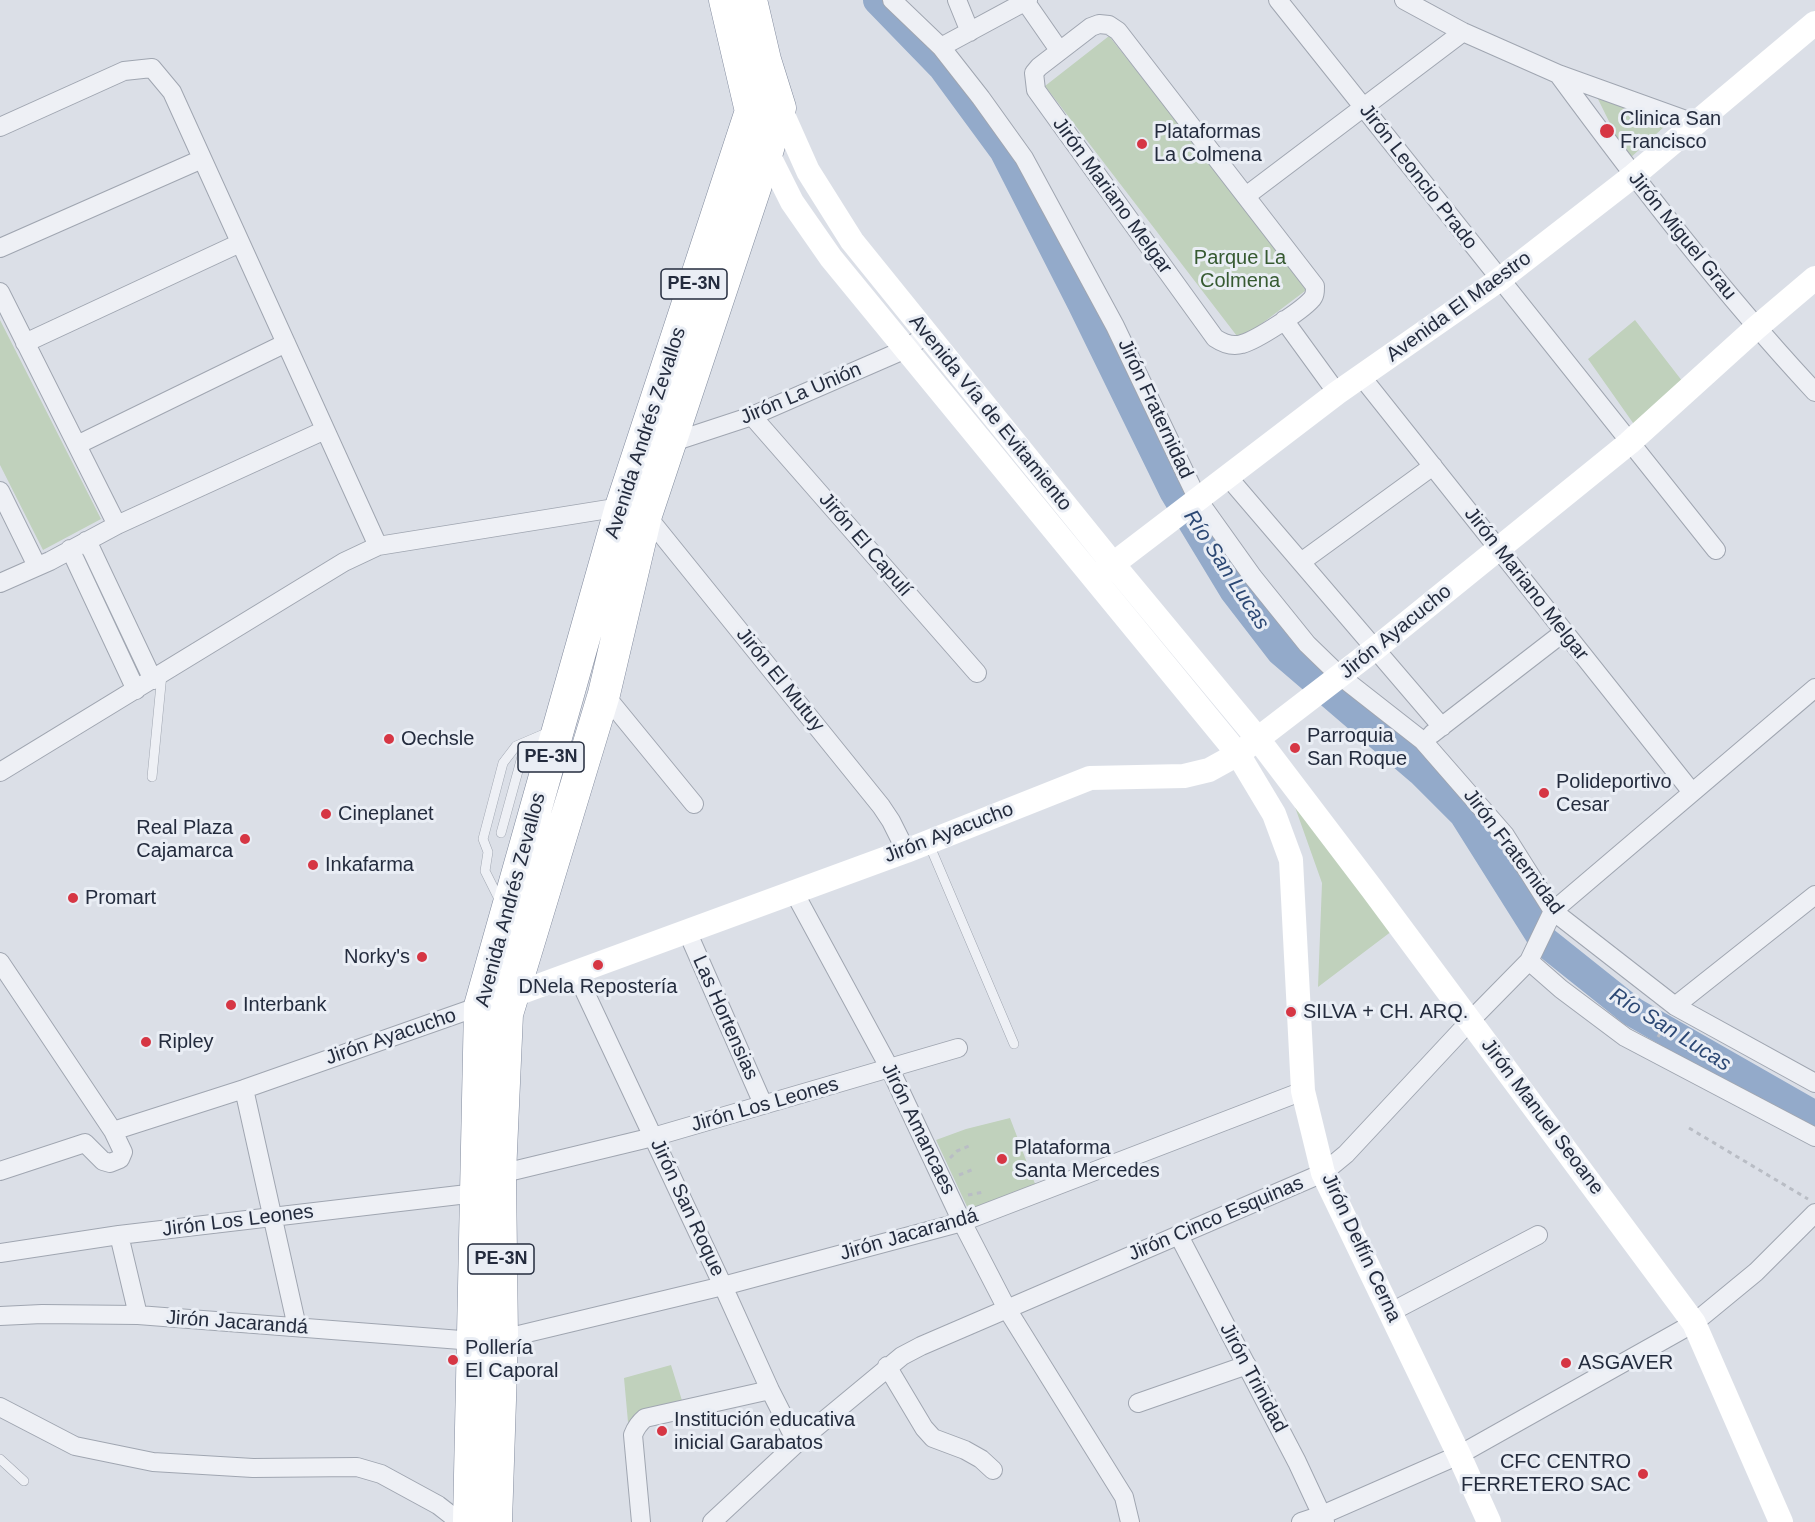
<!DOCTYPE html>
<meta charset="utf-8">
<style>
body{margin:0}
canvas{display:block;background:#dbdfe7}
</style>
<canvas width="1815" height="1522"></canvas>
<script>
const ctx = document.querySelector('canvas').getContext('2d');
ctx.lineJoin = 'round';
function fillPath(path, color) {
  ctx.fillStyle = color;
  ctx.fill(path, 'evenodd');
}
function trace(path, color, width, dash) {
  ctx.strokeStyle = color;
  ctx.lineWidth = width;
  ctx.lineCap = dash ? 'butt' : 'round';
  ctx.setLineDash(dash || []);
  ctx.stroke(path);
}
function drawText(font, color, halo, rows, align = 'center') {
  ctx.font = font + ' Helvetica,sans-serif';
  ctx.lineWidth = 6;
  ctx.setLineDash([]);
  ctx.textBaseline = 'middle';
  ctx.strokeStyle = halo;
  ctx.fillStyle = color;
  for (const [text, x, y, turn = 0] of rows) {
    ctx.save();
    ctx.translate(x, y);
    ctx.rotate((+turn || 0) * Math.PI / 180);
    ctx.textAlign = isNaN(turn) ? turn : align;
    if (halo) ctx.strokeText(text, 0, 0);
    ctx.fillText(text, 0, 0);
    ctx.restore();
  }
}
const green = new Path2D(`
 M1109,36l200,252 -69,52 -195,-254z
 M1597,97l69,28 -38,35z
 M0,320l101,199 -58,31 -43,-85z
 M1635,320l51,66 -48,44 -50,-71z
 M1295,807l97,124 -74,56 4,-104z
 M1010,1118l27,71 -67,24 -34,-73 30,-11z
 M671,1365l13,42 -56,15 -4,-44z`);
const river = new Path2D(`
 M878,0l65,67 61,83 78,153 92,188 60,99 47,61 140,120 43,43 80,127 89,71 182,104`);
const path = new Path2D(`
 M1658,1037l10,-18
 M1689,1128l119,71
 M950,1158l7,-7 12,-5
 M959,1175l15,-6
 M968,1195l16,-3`);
const lane = new Path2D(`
 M152,777l10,-103
 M501,833l25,-91
 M929,844l85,200
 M500,901l-15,-30 3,-19 -5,-13 20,-76 13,-17 35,-15
 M0,1459l24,22`);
const street = new Path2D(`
 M892,0l49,47 40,51 43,60 91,168 83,174 55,77 54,67 33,32 83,65 82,94 48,76 122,95 140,77
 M957,0l13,32
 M1278,0l438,550
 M1404,0l59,32 95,42 136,49
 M1025,1l34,49
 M1099,24l10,1 9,6 197,255c0,6 0,10 -4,14 -10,11 -54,40 -69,44 -10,3 -18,0 -27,-6l-179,-248 -2,-17 5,-6 52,-40z
 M941,47l87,-47
 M1558,74c81,110 164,218 257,318
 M0,127l124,-56 28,-3 20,24 206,454
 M1246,196l217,-164
 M0,248l202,-89
 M0,292l117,233
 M1284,320l53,73
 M25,343l215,-100
 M1361,376l330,415
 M752,416l225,257
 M670,443l82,-27 154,-67 21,-15
 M77,445l209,-102
 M1228,477l214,250
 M0,491l37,75
 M86,541l6,10 61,129
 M70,549l66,141
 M1301,562l132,-96
 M0,583l50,-22 67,-36 208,-95
 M604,694l90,110
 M1432,734l132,-102
 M0,772l344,-210 34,-16 243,-39 25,8 235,291 10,15 15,30
 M794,892l96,177 72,153 45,87 117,188 6,25
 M687,931l76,173
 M1529,961l32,28 64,48 190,100
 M0,962l113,169
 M576,973l147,313 47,104 27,53
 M1675,1006l140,-111
 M244,1089l53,238
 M0,1171l85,-28 18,18 7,2 10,-4 3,-7 -10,-21 131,-42 236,-83
 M500,1174l153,-37 305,-89
 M119,1235l19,80
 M1179,1236l118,226 28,60
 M0,1253l119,-18 357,-42
 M1391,1312l147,-77
 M0,1316l42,-2 96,1 336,26
 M502,1339l221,-53 239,-64 341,-131
 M887,1366l37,62 9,10 32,12 16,9 12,11
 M1138,1403l109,-38
 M0,1407l75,39 78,16 100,6 104,-1 24,7 57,31 22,17
 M641,1522l-8,-87c3,-8 6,-12 12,-17l125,-28
 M712,1522l85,-79 105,-87 19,-10 402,-173 23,-19 124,-133 59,-60 24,-50 262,-223
 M1301,1522l21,-7 137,-60 235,-132 62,-51 59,-59`);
const secondary = new Path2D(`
 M780,108l28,63 44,70 261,323 145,175 114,150 322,434 87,199
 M767,152l25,50 39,56 407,496 36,60 17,46 12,231 20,82 136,282 30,67
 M1100,574l237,-181 162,-113 134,-104 182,-153
 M500,1000l406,-149 184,-73 94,-2 25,-6 29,-16 138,-106 253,-205 127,-115 59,-50`);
const highway = new Path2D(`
 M725,0l25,107
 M469,1522l11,-516 141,-499 130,-396 14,-51
 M496,1522l6,-183 -2,-165 7,-160 97,-320 42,-179 121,-363 13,-44 -15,-48 -14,-60`);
const markers = [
 [1607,131,8,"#d63644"],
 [1142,144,6,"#d63644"],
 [389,739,6,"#d63644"],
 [1295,748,6,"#d63644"],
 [1544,793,6,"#d63644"],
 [326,814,6,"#d63644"],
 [245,839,6,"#d63644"],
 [313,865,6,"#d63644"],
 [73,898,6,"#d63644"],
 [422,957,6,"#d63644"],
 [598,965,6,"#d63644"],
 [231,1005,6,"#d63644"],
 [1291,1012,6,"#d63644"],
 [146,1042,6,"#d63644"],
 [1002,1159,6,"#d63644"],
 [453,1360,6,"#d63644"],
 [1566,1363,6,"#d63644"],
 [662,1431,6,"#d63644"],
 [1643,1474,6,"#d63644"]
];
const shields = [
 [694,284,66],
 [551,757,66],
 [501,1259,66]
];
const shieldNames = [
 ["PE-3N",694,284],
 ["PE-3N",551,757],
 ["PE-3N",501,1259]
];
const poiNames = [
 ["Clinica San",1620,119],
 ["Francisco",1620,142],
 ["Plataformas",1154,132],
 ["La Colmena",1154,155],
 ["Parroquia",1307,736],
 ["San Roque",1307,759],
 ["Oechsle",401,739],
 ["Polideportivo",1556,782],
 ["Cesar",1556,805],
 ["Cineplanet",338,814],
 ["Real Plaza",233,828,"right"],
 ["Cajamarca",233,851,"right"],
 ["Inkafarma",325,865],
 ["Promart",85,898],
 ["Norky's",410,957,"right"],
 ["DNela Repostería",598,987,"center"],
 ["Interbank",243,1005],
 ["SILVA + CH. ARQ.",1303,1012],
 ["Ripley",158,1042],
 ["Plataforma",1014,1148],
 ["Santa Mercedes",1014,1171],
 ["Pollería",465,1348],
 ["El Caporal",465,1371],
 ["ASGAVER",1578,1363],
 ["Institución educativa",674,1420],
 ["inicial Garabatos",674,1443],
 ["CFC CENTRO",1631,1462,"right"],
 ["FERRETERO SAC",1631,1485,"right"]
];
const streetNames = [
 ["Jirón Leoncio Prado",1418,177,52],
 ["Jirón Mariano Melgar",1112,196,54],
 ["Jirón Miguel Grau",1682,236,51],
 ["Avenida El Maestro",1459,307,-36],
 ["Jirón La Unión",801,394,-23],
 ["Jirón Fraternidad",1155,409,65],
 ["Avenida Vía de Evitamiento",990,413,51],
 ["Avenida Andrés Zevallos",646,433,-72],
 ["Jirón El Capulí",865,545,49],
 ["Jirón Mariano Melgar",1526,584,52],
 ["Jirón Ayacucho",1396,632,-39],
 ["Jirón El Mutuy",780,680,51],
 ["Jirón Ayacucho",949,833,-21],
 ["Jirón Fraternidad",1513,852,53],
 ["Avenida Andrés Zevallos",511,900,-75],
 ["Las Hortensias",725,1018,66],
 ["Jirón Ayacucho",391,1037,-19],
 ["Jirón Los Leones",765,1105,-16],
 ["Jirón Manuel Seoane",1542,1117,53],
 ["Jirón Amancaes",918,1129,64],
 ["Jirón San Roque",687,1208,65],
 ["Jirón Cinco Esquinas",1216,1219,-23],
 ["Jirón Los Leones",238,1221,-7],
 ["Jirón Jacarandá",909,1235,-16],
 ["Jirón Delfín Cerna",1361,1248,65],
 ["Jirón Jacarandá",237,1323,4],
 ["Jirón Trinidad",1253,1378,62]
];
const parkNames = [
 ["Parque La",1240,258],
 ["Colmena",1240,281]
];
const waterNames = [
 ["Río San Lucas",1226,570,57],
 ["Río San Lucas",1670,1030,32]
];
fillPath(green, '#c0d1bc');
trace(river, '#93aaca', 30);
trace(lane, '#a0a6b1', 10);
trace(street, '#a0a6b1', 20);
trace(highway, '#828b9e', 33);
trace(path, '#b9bdc5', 3, [4.5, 4.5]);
trace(lane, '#eef0f5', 9);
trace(street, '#eef0f5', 18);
trace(secondary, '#fff', 24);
trace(highway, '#fff', 32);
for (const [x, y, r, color] of markers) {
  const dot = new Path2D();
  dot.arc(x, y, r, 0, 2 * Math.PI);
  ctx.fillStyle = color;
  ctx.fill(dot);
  trace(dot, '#eaeef5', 2);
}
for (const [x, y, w] of shields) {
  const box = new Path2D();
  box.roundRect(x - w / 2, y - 15, w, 30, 4.5);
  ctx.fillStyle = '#eaeef5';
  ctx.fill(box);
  trace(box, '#242c3e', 1.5);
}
drawText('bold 18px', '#242c3e', null, shieldNames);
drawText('20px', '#242c3e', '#eaeef5', poiNames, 'left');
drawText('20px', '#242c3e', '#eaeef5', streetNames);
drawText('20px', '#365a31', '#eaeef5', parkNames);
drawText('italic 21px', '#2c4874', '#eaeef5', waterNames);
</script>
